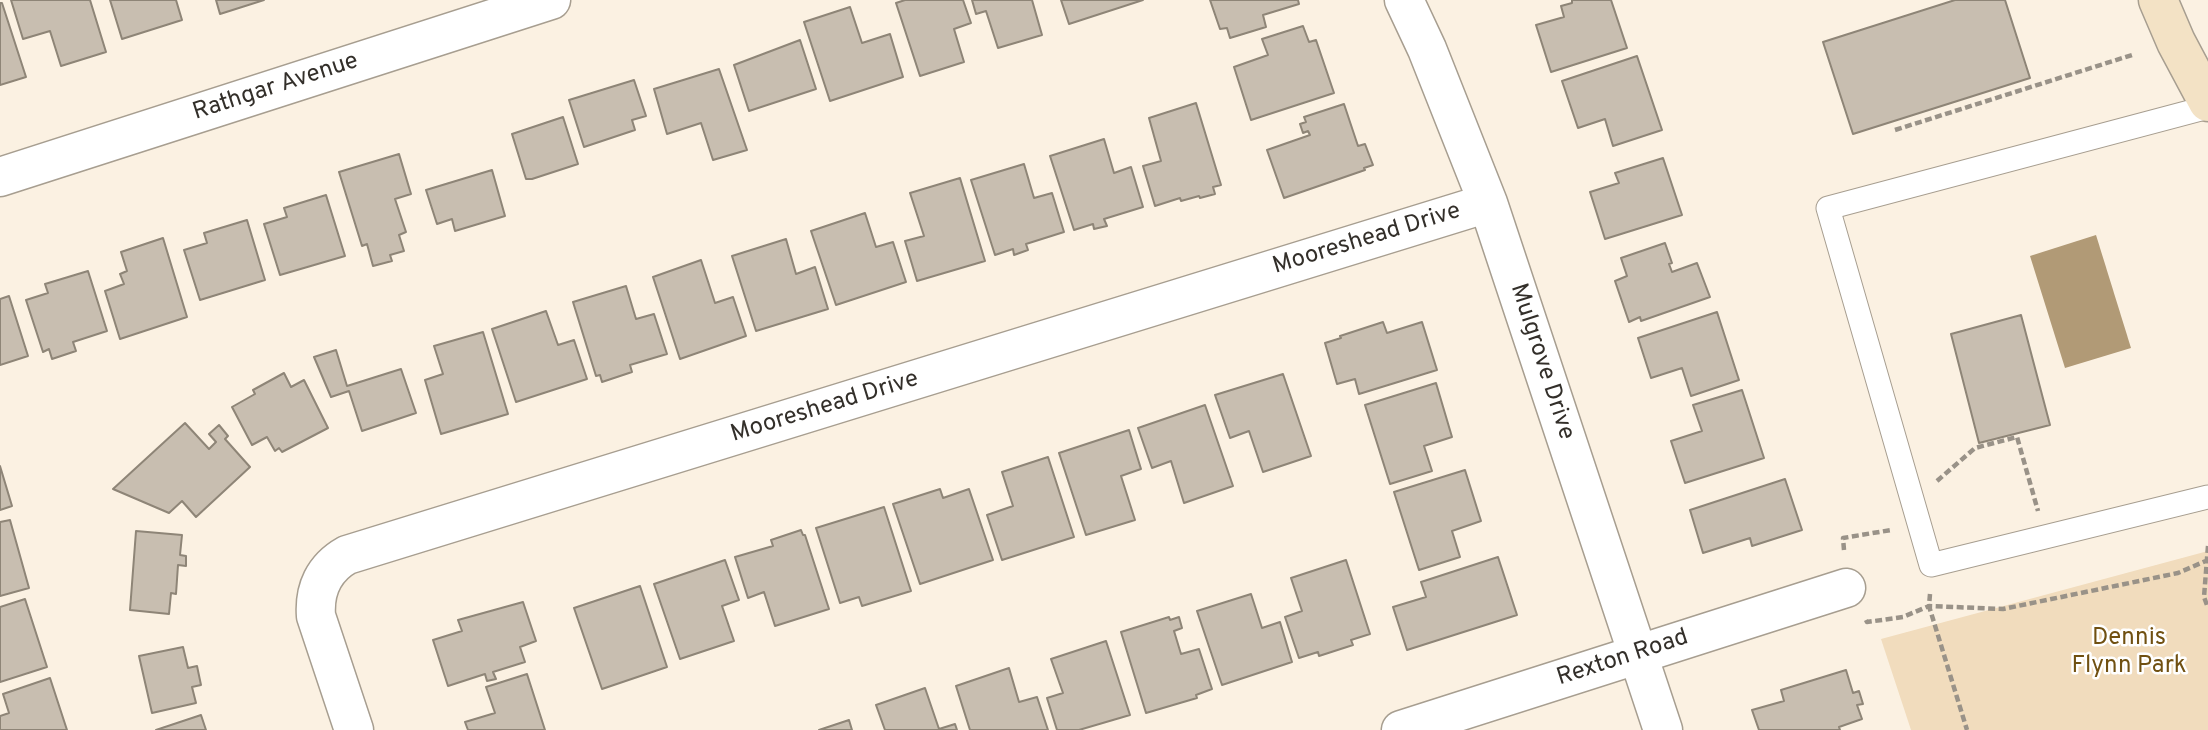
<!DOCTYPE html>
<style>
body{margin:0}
canvas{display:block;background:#fbf1e2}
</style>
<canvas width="2208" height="730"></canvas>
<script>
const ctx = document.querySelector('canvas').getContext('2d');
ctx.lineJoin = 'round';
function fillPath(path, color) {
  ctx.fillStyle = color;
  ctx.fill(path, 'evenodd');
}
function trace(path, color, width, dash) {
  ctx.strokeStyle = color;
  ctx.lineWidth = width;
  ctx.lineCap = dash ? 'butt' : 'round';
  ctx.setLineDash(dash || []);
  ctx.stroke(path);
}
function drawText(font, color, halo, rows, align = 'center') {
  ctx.font = font + ' Overpass,sans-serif';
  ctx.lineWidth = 5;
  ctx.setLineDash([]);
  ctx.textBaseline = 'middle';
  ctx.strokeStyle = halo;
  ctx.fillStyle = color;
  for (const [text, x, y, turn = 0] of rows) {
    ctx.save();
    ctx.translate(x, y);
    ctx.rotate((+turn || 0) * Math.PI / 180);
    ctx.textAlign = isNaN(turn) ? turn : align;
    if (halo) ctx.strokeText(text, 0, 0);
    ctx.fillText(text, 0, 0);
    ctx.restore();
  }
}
const green = new Path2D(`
 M2208,551v179h-297l-30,-91z`);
const water = new Path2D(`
 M2096,235l35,113 -66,20 -35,-112z`);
const building = new Path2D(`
 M11,0h79l16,52 -45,14 -11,-35 -27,8z
 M110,0h66l6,20 -60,19z
 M216,0h48l-44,14z
 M905,0h58l8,23 -17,6 10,33 -44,14 -24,-73z
 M972,0h60l10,35 -44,13 -12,-37 -10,3z
 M1061,0h82l-74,24z
 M1210,0h88l1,4 -36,11 3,12 -36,11 -3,-10 -7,1z
 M1572,0h39l16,48 -76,24 -15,-47 28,-8 -3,-11 11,-3z
 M1955,0h50l25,78 -177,56 -30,-92z
 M0,3h2l24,74 -26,8z
 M850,7l12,36 28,-9 13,43 -73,24 -26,-79z
 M1303,26l6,16 7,-2 18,53 -83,27 -17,-53 34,-12 -6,-16z
 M800,40l16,49 -67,22 -15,-46z
 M1637,56l25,74 -49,16 -8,-27 -27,9 -16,-47z
 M719,69l28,81 -34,10 -12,-37 -34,11 -13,-45z
 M634,80l12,36 -14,4 3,10 -51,17 -15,-47z
 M1196,103l25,82 -8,2 2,7 -15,4 -1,-2 -18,5 -1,-3 -25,8 -12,-40 18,-5 -12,-43z
 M1344,104l14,42 7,-2 8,21 -9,3 1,2 -81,28 -17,-48 43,-15 -2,-4 -5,2 -3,-9 6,-2 -2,-5z
 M563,117l15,47 -46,15h-6l-14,-45z
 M1104,139l10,34 17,-6 12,40 -39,12 3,7 -13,3 -1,-5 -19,6 -24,-74z
 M399,154l12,40 -16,5 11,33 -7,3 5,16 -14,4 2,6 -19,5 -6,-22 -5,2 -23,-74z
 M1663,158l19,57 -77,24 -15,-47 29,-9 -4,-10z
 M1024,164l10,34 18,-5 12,39 -38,12 2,6 -14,5 -1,-6 -18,6 -24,-75z
 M492,170l13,46 -50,15 -3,-12 -15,5 -11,-34z
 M960,178l25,83 -68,20 -12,-40 19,-5 -14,-43z
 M326,195l19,61 -65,19 -16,-51 23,-7 -3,-9z
 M865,213l11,34 17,-5 13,40 -70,23 -25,-74z
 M247,220l18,60 -65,20 -16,-50 23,-7 -3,-10z
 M163,238l24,79 -67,22 -15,-48 19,-7 -4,-10 7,-3 -6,-19z
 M786,239l10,35 19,-7 13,42 -72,22 -24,-75z
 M1665,243l7,20 -3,1 3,8 25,-9 13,34 -69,24 -1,-4 -11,5 -14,-41 12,-5 -6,-18z
 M701,260l14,43 18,-6 13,39 -66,23 -27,-82z
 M88,271l19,60 -34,11 3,9 -24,8 -3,-10 -6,3 -17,-52 22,-7 -3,-9z
 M626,286l10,33 18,-5 13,40 -37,11 2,7 -30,10 -2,-7 -4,1 -23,-74z
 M9,296l19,60 -28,9v-66z
 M546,311l12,34 16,-5 13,39 -71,23 -24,-73z
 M1717,312l22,68 -48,16 -9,-28 -31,10 -13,-40z
 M2021,315l29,110 -71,18 -28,-109z
 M1383,322l4,11 35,-11 15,48 -78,24 -4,-15 -18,5 -12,-41 16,-5 -1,-2z
 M483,332l25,82 -67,20 -16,-54 18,-6 -9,-28z
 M336,350l11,36 54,-17 15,44 -54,18 -13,-40 -18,6 -17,-40z
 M284,373l7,14 13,-7 24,48 -46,24 -3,-4 -4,3 -8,-14 -15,8 -20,-38 23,-13 -2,-4z
 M1283,374l28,82 -48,16 -14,-41 -19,7 -15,-43z
 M1436,383l16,54 -28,9 8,25 -42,13 -25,-79z
 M1742,390l22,68 -79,25 -14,-42 31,-10 -9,-26z
 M1205,405l28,81 -49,17 -13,-42 -19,7 -14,-40z
 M185,423l24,26 7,-7 -7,-8 10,-9 9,11 -3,3 25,28 -54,50 -14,-16 -13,12 -56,-24z
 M1129,430l12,39 -20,7 14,44 -49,15 -27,-82z
 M1048,457l26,80 -72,23 -15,-45 26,-9 -11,-34z
 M0,466l12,40 -12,4z
 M1465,470l16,51 -29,10 8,26 -41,13 -25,-78z
 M1785,479l17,51 -50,16 -2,-8 -47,15 -13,-43z
 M940,489l3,9 26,-9 24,71 -73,24 -27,-80z
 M884,507l27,84 -49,15 -3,-9 -19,6 -24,-75z
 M10,520l19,68 -29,8v-74z
 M801,530l2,5h2l24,74 -54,17 -11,-34 -16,6 -13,-41 38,-11 -2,-6z
 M136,531l46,4 -2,20 6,1v10l-8,-1 -2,29 -5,-1 -2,21 -39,-4z
 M1498,557l19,58 -110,35 -14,-43 33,-10 -5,-15z
 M725,560l14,40 -17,6 12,35 -54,18 -26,-75z
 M1346,560l24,74 -19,6 2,5 -34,11 -1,-4 -19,6 -14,-41 17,-6 -11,-33z
 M640,586l27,81 -65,22 -28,-81z
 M1251,594l11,34 18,-6 12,40 -70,23 -25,-74z
 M25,599l22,68 -47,15v-75z
 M523,602l13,39 -16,6 5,15 -32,10 3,7 -9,2 -2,-7 -37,12 -15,-46 29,-9 -4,-11z
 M1169,617l1,3 9,-3 3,11 -8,3 7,23 18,-5 13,40 -16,6 1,3 -51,15 -25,-81z
 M1106,641l24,74 -51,15h-22l-10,-32 16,-5 -12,-34z
 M183,647l5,21 9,-2 4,19 -9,2 4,16 -44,10 -13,-57z
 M1009,668l10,34 18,-5 11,33h-78l-14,-44z
 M1846,670l7,23 6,-2 4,13 -6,1 5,14 -23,8 1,3h-81l-7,-20 32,-9 -3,-11z
 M527,674l18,56h-77l-3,-8 30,-9 -9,-26z
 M50,678l17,52h-67v-14l9,-3 -6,-19z
 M925,688l14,41 16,-5 2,6h-72l-9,-25z
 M201,715l5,15h-50z
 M849,720l3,10h-33z`);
const path = new Path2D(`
 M1895,130l237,-75
 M1937,481l38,-33 42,-11 21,74
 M2208,546l-4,51 4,11
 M1844,550l-1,-12 48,-8
 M1930,594l-1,12 38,124
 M1866,620l1,2 36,-5 26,-11 74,3 175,-36 30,-13`);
const lane = new Path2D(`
 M2208,107l-380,101 103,357 277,-68`);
const street = new Path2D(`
 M1404,0l23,49 61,154 175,527
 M0,177l551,-177
 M354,730l-38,-114c-2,-27 8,-48 31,-61l1141,-352
 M1401,730l445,-142`);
const secondary = new Path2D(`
 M2158,0l18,42 32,60`);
const streetNames = [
 ["Rathgar Avenue",276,88,-18],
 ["Mooreshead Drive",1367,240,-17],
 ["Mulgrove Drive",1541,362,72],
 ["Mooreshead Drive",825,408,-17],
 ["Rexton Road",1623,659,-18]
];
const parkNames = [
 ["Dennis",2129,639],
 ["Flynn Park",2129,667]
];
fillPath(green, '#f1dcbd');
fillPath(water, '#b19a76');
fillPath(building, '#c8beb0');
trace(building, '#8e8577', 2);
trace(lane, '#a79e90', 25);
trace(street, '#a79e90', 41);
trace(secondary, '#a79e90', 41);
trace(path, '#999288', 4.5, [7, 3.5]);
trace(lane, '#fff', 23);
trace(street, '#fff', 38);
trace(secondary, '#f3e2c5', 38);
drawText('24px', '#332f2a', '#fff', streetNames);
drawText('24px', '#705011', '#fff', parkNames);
</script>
